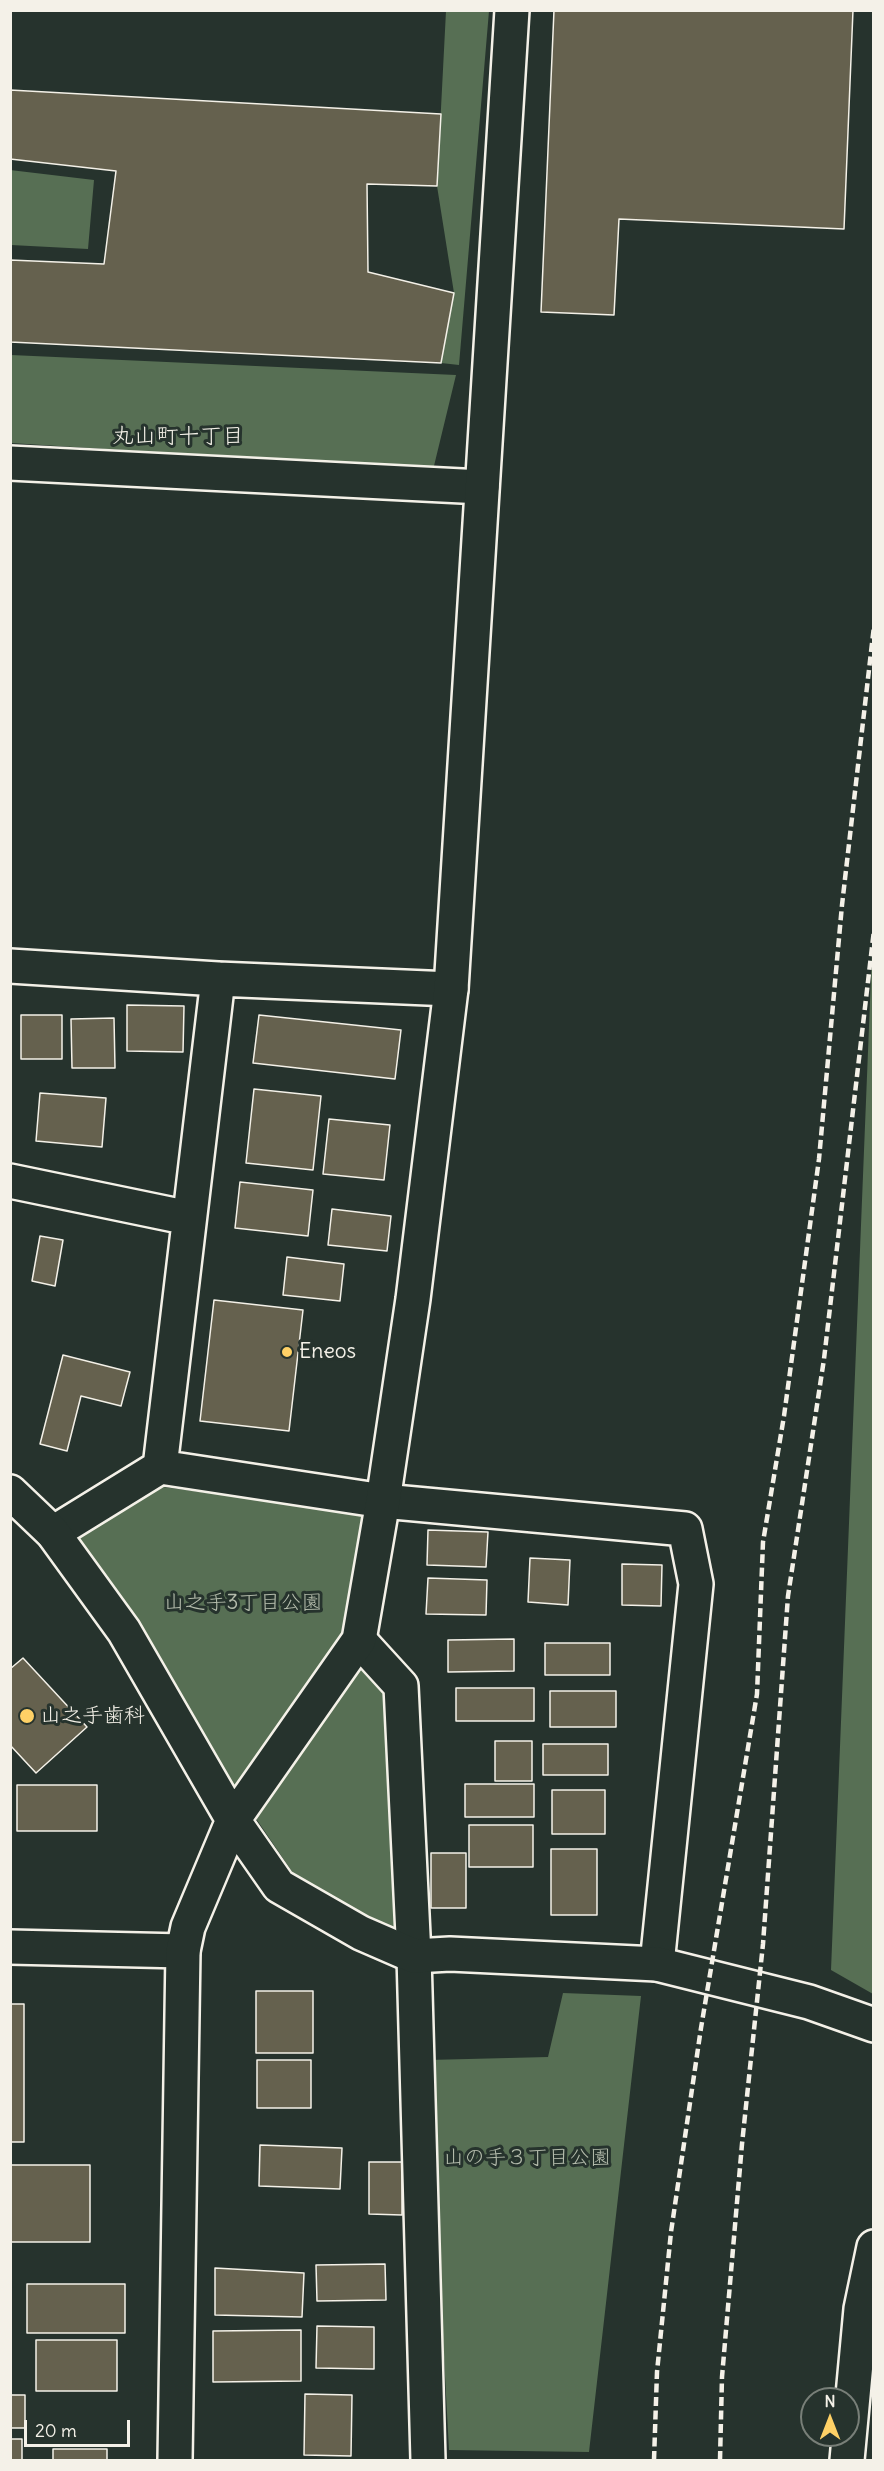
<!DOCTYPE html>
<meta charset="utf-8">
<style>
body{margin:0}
#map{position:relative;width:884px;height:2471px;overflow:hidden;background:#26332d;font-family:Delius,sans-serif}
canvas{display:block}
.frame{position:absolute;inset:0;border:12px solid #f4f1e8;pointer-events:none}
.north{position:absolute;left:800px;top:2387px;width:60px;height:60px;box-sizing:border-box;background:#26332d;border:2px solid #787f78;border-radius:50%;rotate:0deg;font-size:16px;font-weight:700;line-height:24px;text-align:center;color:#f4f1e8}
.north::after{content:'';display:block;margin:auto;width:21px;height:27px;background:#ffd166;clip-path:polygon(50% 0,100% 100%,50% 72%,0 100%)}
.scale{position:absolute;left:24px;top:2420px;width:106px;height:27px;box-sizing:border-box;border:3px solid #f4f1e8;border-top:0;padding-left:8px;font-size:18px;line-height:21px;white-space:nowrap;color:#f4f1e8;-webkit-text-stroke:4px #26332d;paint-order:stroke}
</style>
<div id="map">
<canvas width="884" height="2471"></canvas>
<div class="frame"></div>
<div class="north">N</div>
<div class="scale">20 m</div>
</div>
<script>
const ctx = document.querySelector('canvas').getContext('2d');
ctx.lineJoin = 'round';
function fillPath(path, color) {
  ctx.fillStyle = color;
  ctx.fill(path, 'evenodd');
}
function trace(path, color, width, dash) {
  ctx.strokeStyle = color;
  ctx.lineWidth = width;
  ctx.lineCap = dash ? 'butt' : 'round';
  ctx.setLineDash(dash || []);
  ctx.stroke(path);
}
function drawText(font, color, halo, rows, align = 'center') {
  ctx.font = font + ' Delius,"Klee One",sans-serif';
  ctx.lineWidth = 6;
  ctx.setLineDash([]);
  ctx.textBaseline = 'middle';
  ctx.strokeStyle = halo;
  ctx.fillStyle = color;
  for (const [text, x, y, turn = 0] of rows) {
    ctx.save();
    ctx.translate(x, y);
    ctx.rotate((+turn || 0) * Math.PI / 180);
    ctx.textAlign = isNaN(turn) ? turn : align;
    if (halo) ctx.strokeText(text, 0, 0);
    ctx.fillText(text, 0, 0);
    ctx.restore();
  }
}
const green = new Path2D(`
 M446,11h43l-30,354 -18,-2 13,-70 -17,-107z
 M10,170l84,10 -6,69 -77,-4z
 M11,355l445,20 -23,95 -422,-27z
 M873,927l1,1067h-1l-42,-24z
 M163,1487l207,27 -23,123 40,56 12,240 -104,-57 -57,-84 -162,-250 15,-16z
 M563,1993l78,3 -52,456 -140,-2 -21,-390 120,-3z`);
const building = new Path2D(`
 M554,10h299l-9,219 -225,-10 -5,96 -73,-3z
 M10,90l431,24 -4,72 -70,-2 1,88 86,21 -13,70 -431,-21v-82l94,4 12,-93 -106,-12z
 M127,1005l57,1 -1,46 -56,-1z
 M21,1015h41v44h-41z
 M259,1015l142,15 -6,49 -142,-16z
 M114,1018l1,50h-43l-1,-49z
 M254,1089l67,7 -8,74 -67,-7z
 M40,1093l66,5 -4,49 -66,-6z
 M329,1119l61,6 -6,55 -61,-6z
 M240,1182l73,8 -5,46 -73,-8z
 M332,1209l59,7 -4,35 -59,-6z
 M40,1236l23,4 -8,46 -23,-5z
 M287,1257l57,7 -4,37 -57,-6z
 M214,1300l89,10 -14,121 -89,-10z
 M63,1355l67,17 -9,34 -40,-10 -14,55 -27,-7z
 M428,1530l60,2 -2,35 -59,-2z
 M530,1558l40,2 -2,45 -40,-3z
 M622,1564l40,1 -1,41 -39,-1z
 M428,1578l59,2 -1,35 -60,-1z
 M514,1639v32l-66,1v-32z
 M545,1643h65v32h-65z
 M23,1658l64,69 -51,46 -26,-28v-76z
 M456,1688h78v33h-78z
 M550,1691h66v36h-66z
 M495,1741h37v40h-37z
 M543,1744h65v31h-65z
 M465,1784h69v33h-69z
 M17,1785h80v46h-80z
 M552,1790h53v44h-53z
 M469,1825h64v42h-64z
 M551,1849h46v66h-46z
 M431,1853h35v55h-35z
 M256,1991h57v62h-57z
 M10,2004h14v138h-14z
 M257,2060h54v48h-54z
 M260,2145l82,3 -2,41 -81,-3z
 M369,2162h33v53l-33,-1z
 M10,2165h80v77h-80z
 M385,2264l1,36 -69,1 -1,-36z
 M215,2268l89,5 -2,44 -87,-2z
 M27,2284h98v49h-98z
 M317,2326l57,1v42l-58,-1z
 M301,2330v51l-88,1v-51z
 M36,2340h81v51h-81z
 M305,2394l47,1 -1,61 -47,-1z
 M10,2395h15v33h-15z
 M10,2439h12v21h-12z
 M53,2449h54v11h-54z`);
const street = new Path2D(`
 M10,463l472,24
 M10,966l208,13 233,10
 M10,1181l179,37
 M160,1467l58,-488
 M53,1533l107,-66 223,34 302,28 11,55 -39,380
 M359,1640l42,46 13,270 14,504
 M10,1947l173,4`);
const secondary = new Path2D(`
 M10,1492l43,41 71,98 109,189 46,66 82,47 53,23 36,-2 207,10 152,38 65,23
 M175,2460l8,-509 5,-24 45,-107 126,-180 24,-139 30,-202 38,-310 61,-979
 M847,2460l14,-151 13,-62`);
const rail = new Path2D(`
 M654,2460l3,-88 14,-140 30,-204 56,-334 6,-152 21,-126 35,-257 23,-254 32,-279
 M720,2460l2,-83 20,-233 21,-200 25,-348 36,-237 50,-429`);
const markers = [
 [287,1352,6,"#ffd166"],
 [27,1716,8,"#ffd166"]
];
const poiNames = [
 ["Eneos",299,1352],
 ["山之手歯科",40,1716]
];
const parkNames = [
 ["山之手3丁目公園",243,1603],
 ["山の手３丁目公園",527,2158]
];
const neighbourhoodNames = [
 ["丸山町十丁目",178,437]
];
fillPath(green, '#576f54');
fillPath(building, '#65614e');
trace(building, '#f4f1e8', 1.5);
trace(street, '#f4f1e8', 38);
trace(secondary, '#f4f1e8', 38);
trace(street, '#26332d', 33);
trace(secondary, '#26332d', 33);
trace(rail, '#f4f1e8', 4.5, [9, 4.5]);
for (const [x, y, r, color] of markers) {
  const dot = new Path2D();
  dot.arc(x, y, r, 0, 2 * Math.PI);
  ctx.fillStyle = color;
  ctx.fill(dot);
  trace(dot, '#26332d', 2);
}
drawText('21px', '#f4f1e8', '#26332d', poiNames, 'left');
drawText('21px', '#b5bdad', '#26332d', parkNames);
drawText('22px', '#f4f1e8', '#26332d', neighbourhoodNames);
</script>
